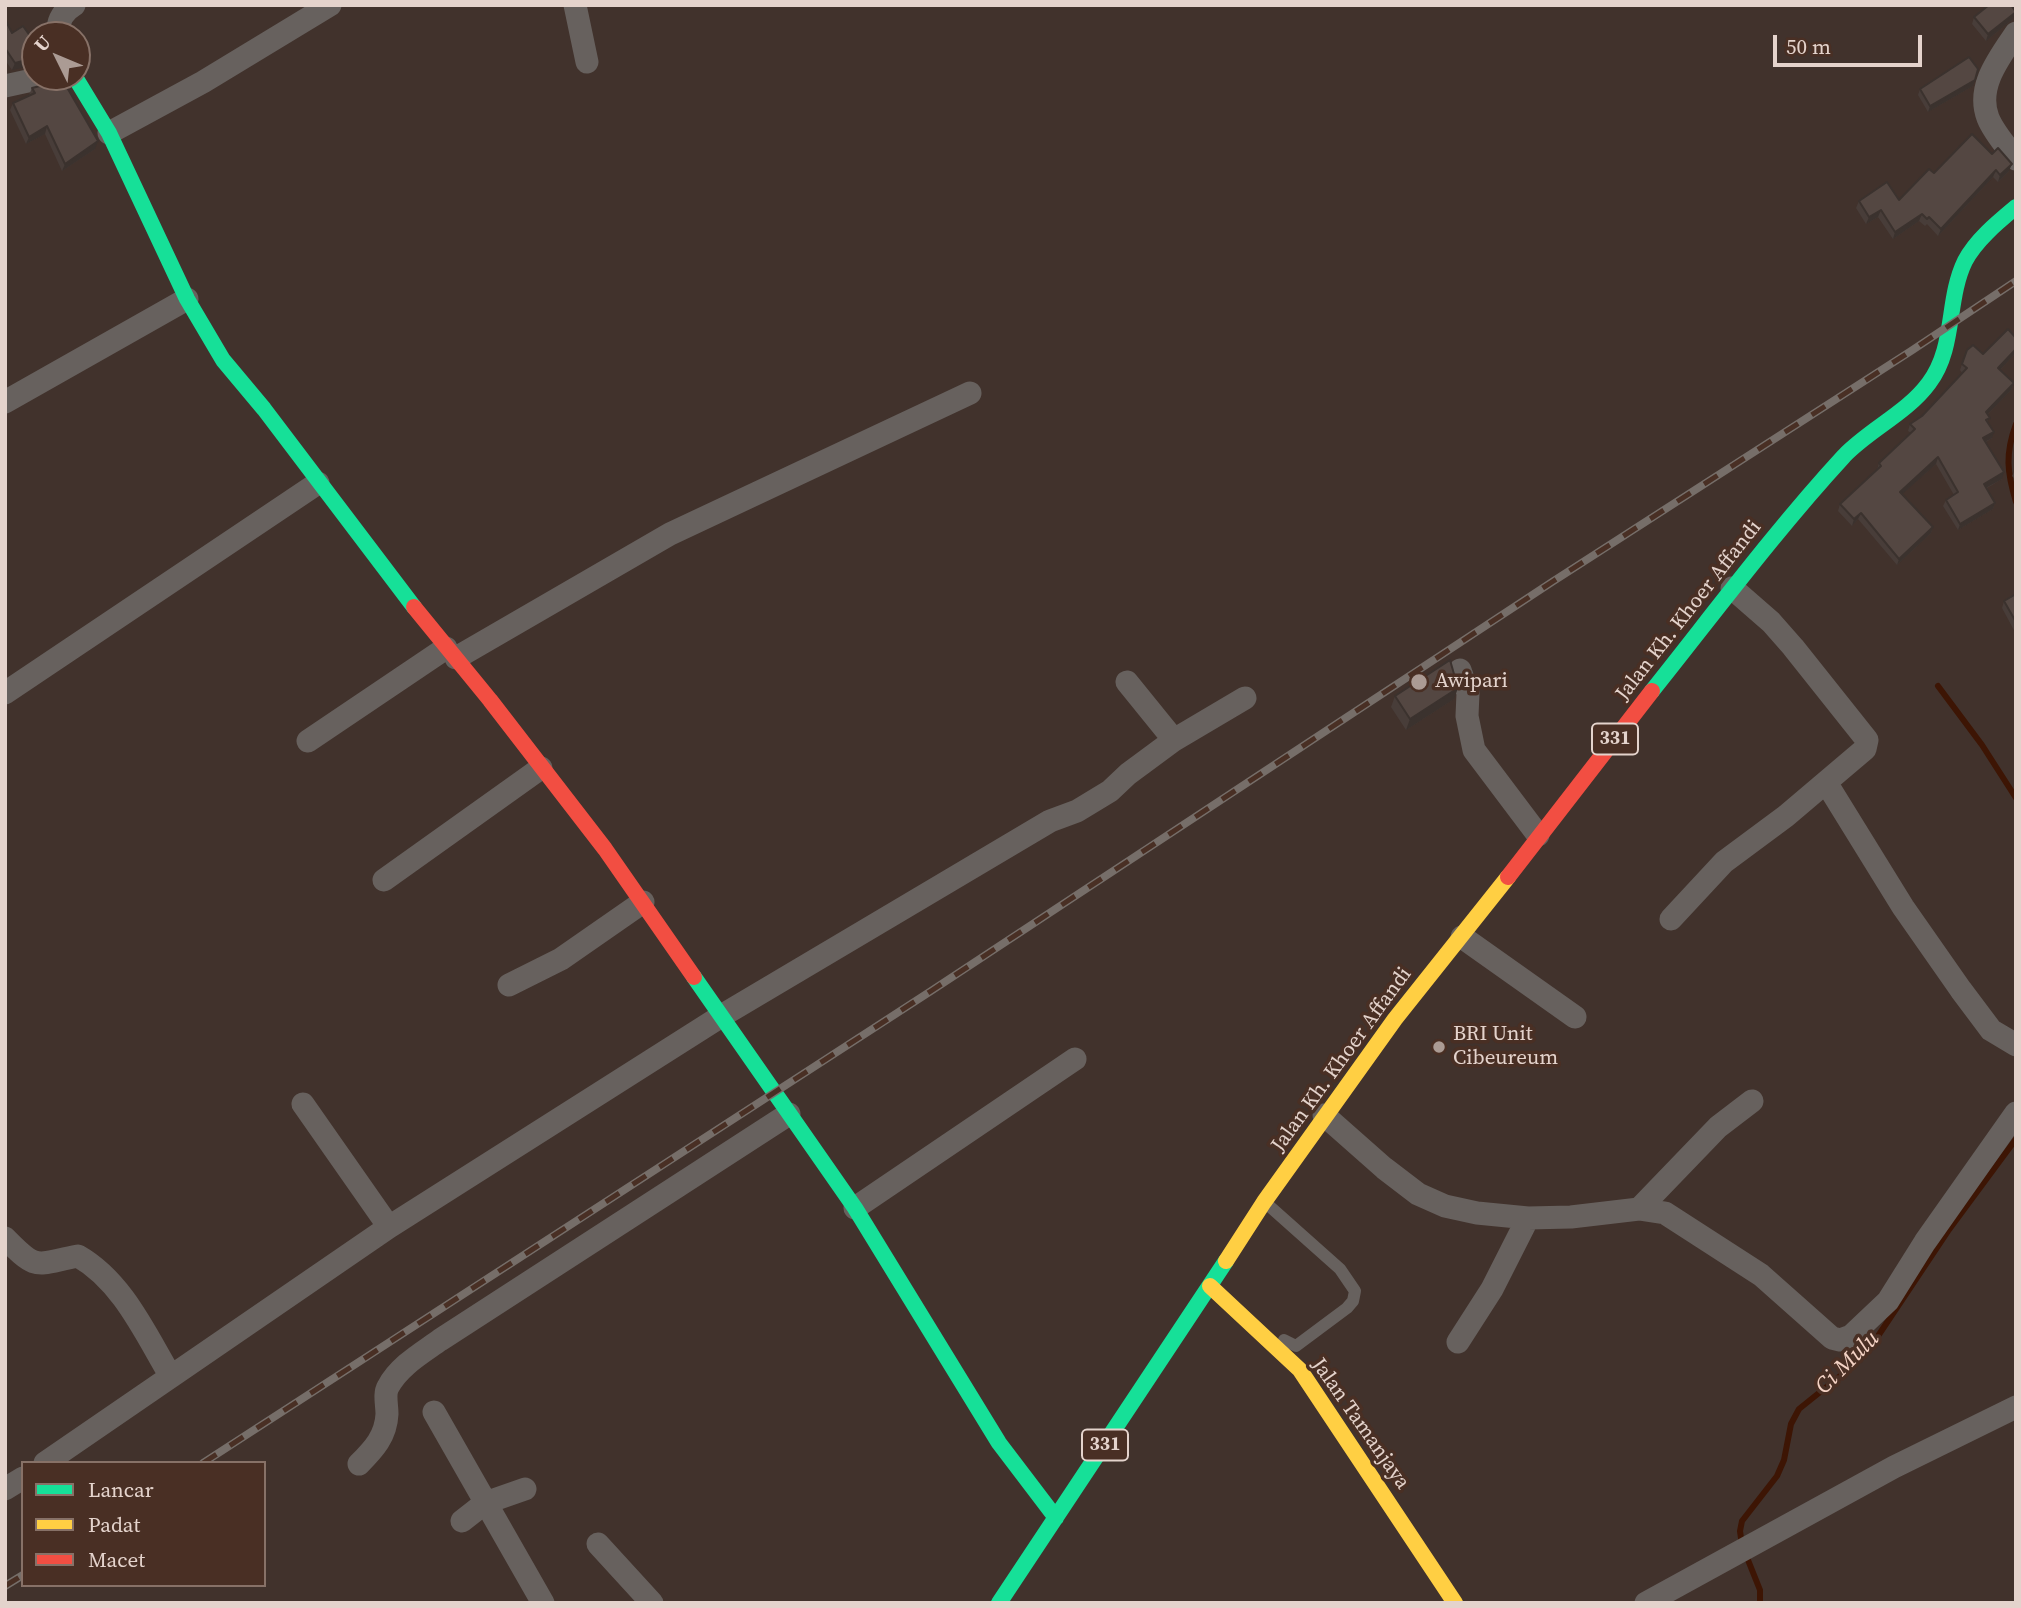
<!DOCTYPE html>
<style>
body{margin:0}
#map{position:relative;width:2021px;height:1608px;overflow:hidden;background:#41322c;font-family:"Source Serif 4",serif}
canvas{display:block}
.frame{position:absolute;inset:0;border:7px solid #e4d3cc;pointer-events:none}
.legend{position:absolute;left:21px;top:1461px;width:245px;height:126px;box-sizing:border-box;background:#492f24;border:2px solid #877167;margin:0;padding:9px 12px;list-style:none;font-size:21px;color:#e4d3cc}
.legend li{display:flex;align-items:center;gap:14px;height:35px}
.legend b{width:35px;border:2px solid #877167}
.north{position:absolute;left:21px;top:21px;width:70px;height:70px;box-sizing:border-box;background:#492f24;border:2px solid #877167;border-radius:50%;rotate:313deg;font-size:19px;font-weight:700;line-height:28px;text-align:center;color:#e4d3cc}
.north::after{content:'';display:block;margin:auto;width:24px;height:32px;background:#ab9b94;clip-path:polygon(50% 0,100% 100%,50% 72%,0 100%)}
.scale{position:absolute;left:1773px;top:35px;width:149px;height:32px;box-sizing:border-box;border:4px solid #e4d3cc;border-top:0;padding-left:9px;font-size:21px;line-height:24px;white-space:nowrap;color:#e4d3cc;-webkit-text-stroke:5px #492f24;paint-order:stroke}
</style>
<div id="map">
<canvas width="2021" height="1608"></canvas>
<div class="frame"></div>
<ul class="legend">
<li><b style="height:9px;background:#16e098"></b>Lancar</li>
<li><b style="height:9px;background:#ffcf43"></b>Padat</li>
<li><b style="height:9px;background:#f24e42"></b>Macet</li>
</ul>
<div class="north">U</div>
<div class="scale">50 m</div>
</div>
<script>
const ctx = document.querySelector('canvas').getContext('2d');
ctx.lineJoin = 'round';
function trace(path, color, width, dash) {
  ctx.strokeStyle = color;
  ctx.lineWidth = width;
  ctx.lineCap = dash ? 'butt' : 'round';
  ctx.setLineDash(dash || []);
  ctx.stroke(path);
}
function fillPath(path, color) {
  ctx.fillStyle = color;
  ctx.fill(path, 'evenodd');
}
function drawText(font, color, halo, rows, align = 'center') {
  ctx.font = font + ' "Source Serif 4",serif';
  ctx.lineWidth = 7;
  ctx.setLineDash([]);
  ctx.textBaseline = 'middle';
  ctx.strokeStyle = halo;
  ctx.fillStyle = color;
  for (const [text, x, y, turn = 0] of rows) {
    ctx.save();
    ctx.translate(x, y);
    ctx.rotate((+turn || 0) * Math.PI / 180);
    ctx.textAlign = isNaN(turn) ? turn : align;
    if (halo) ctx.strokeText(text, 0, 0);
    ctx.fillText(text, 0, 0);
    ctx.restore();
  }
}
const stream = new Path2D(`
 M2016,424c-11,30 -9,48 0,78
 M1938,686l44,59 34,53
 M1742,1545l-2,-14 2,-10 35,-45 7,-16 7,-36 8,-15 46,-37 33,-36 70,-105 68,-92
 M1746,1555l14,35v13`);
const lane = new Path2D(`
 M1267,1204l73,65 15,22 -2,10 -6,7 -51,38 -12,-6`);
const street = new Path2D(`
 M575,5l12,57
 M2016,33c-17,25 -40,54 -28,85 6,15 19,29 28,41
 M58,35c-1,-13 4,-23 16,-30
 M5,86l41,-9
 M109,133l94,-51 127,-77
 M5,402l182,-103
 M456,658l214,-124 300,-141
 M1460,670l8,23 -1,23 7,34 64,85
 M1127,682l47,58
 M5,693l313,-210
 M308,741l138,-93
 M1827,784l76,123 58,83 30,40 25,15
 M384,880l157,-112
 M1671,919l53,-57 62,-46 79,-67 2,-9 -74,-93 -22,-25 -39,-34
 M1462,937l113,80
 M509,985l52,-26 82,-57
 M303,1104l86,123
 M1324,1115l60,53 34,26 27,12 32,7 51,5 43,-1 68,-8 26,4 96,62 71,63 8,2 11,-4 37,-35 37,-59 91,-129
 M855,1208l220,-149
 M1639,1209l79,-82 34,-26
 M5,1238c33,34 30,26 73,18 44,25 67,77 92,119
 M1458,1342l34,-53 36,-71
 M434,1412l109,191
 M45,1463l344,-236 334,-212 327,-194 27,-10 33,-20 18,-17 46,-34 71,-42
 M359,1464c15,-15 27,-28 28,-50 0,-9 -3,-20 1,-27 11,-21 34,-34 52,-47l349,-226
 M5,1489l18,-11
 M462,1521l23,-18 40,-14
 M598,1544l54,59
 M1646,1603l248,-136 122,-60`);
const fast = new Path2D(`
 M75,77l34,56 78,166 36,61 41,49 150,198
 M1652,691c63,-79 124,-161 192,-235 26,-27 63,-43 85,-73 27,-36 17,-83 36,-122 11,-21 33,-39 51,-54
 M694,977l161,231 144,235 57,75
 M999,1603l227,-342`);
const slow = new Path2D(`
 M1226,1261l38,-59 131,-183 113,-142
 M1210,1286l90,84 155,233`);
const jam = new Path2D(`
 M414,607l76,93 115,149 89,128
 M1508,877l144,-186`);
const rail = new Path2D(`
 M203,1463l728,-472 621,-409 359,-231 105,-70
 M5,1586l18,-11`);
const wall = new Path2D(`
 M1974,17l39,2 -27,22 -14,-17z
 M5,19l7,14 23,10 -23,27 -7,-10z
 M1973,86l-45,26 -10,-17 2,-6z
 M32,88l63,61 -33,22 -17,-37 -19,10 -16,-34 3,-7 16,-8z
 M1972,134l37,37 -11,11 -5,-5 -55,59 -11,-12 -2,2 -6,-5 -26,18 -15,-22 -12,7 -10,-16 3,-7 40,-1 35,-27z
 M2016,338v15l-16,17 14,13 -3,7 -23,24v9l4,15 -6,4 16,37 -15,9 8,15 -2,6 -35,21 -15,-24 3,-6 8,-5 -18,-31 -34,30 31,33 -2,6 -34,32 -39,-46 -6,7 -14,-15 2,-7 37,-34 2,-7 32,-30 -3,-2 2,-7 12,-8 40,-43 -2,-3 2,-6z
 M2016,468v12l-4,-4z
 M2016,594v40l-14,-26 2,-7z
 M1395,696l59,3 -48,31 -15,-23z`);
const shadedWall = new Path2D(`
 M2016,12l-3,7 -27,22 2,-7z
 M35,58v7l-23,5 3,-7z
 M1975,80l-2,6 -45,26 2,-6z
 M47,126l-2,8 -19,10 3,-7z
 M98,141l-3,8 -33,22 3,-7z
 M2012,164l-3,7 -11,11 2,-7z
 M1996,170l-3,7 -55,59 3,-7z
 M1881,210l-3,7 -12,7 3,-7z
 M1922,214l-3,7 -26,18 2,-7z
 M2016,349v4l-20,21 2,-6z
 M2014,383l-3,7 -27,28 2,-6z
 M1994,432l-2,6 -11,6 2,-6z
 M1938,457l-2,7 -38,34 2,-6z
 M2004,472l-2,7 -20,11 2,-6z
 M1995,503l-2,6 -35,21 2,-6z
 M1861,513l-3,6 -6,7 2,-7z
 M1933,527l-2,6 -34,32 2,-6z
 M1458,688l-4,11 -48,31 4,-11z`);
const building = new Path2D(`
 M1989,5h22l5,7 -28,22 -14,-17z
 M5,19l7,14 11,-7 12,17v15l-20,5 -10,-15z
 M1969,57l9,12 -3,11 -45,26 -10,-17z
 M61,77l37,64 -33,23 -18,-38 -18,11 -16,-34 22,-10 -3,-5 20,-5z
 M1972,134l20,20 6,-6 14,16 -12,11 -4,-5 -55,59 -12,-12 -2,2 -5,-5 -27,18 -14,-22 -12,7 -10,-16 28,-19 12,18 30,-31 5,4z
 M2008,329l8,9v11l-18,19 16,15 -28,29 4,6 -4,2 8,12 -11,6 21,34 -20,12 11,19 -35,21 -14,-24 12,-8 -20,-35 -38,35 33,35 -34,32 -38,-46 -7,6 -14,-15 41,-38 -2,-3 36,-34 -5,-5 12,-8 45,-48 -5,-4 5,-14 6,-5 10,9z
 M2016,594v28l-12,-21z
 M1450,660l8,28 -48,31 -15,-23z`);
const markers = [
 [1419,682,9,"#ab9b94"],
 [1439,1047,7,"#ab9b94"]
];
const shields = [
 [1615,739,46],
 [1105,1445,46]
];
const shieldNames = [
 ["331",1615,739],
 ["331",1105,1445]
];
const streetNames = [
 ["Jalan Kh. Khoer Affandi",1689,611,-52],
 ["Jalan Kh. Khoer Affandi",1342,1060,-54],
 ["Jalan Tamanjaya",1360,1424,55]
];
const poiNames = [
 ["Awipari",1435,682],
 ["BRI Unit",1453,1035],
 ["Cibeureum",1453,1059]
];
const waterNames = [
 ["Ci Mulu",1848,1363,-45]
];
trace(stream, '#3d1504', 6);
trace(lane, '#67615e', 12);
trace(street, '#67615e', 23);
trace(fast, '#16e098', 16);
trace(slow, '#ffcf43', 16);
trace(jam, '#f24e42', 16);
trace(rail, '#766e69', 8);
trace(rail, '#492f24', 5, [16]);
fillPath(wall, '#483d39');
fillPath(shadedWall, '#3b322e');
fillPath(building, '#544742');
trace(building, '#3b322e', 2);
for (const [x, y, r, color] of markers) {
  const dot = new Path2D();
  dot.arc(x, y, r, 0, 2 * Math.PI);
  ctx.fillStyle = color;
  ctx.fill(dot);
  trace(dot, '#492f24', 2.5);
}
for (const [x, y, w] of shields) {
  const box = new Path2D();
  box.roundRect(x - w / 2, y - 15.5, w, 31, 5);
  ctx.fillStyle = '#492f24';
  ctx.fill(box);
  trace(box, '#e4d3cc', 2);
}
drawText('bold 19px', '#e4d3cc', null, shieldNames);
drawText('21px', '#e4d3cc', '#492f24', streetNames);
drawText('21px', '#e4d3cc', '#492f24', poiNames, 'left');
drawText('italic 23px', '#f4d3c5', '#492f24', waterNames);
</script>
